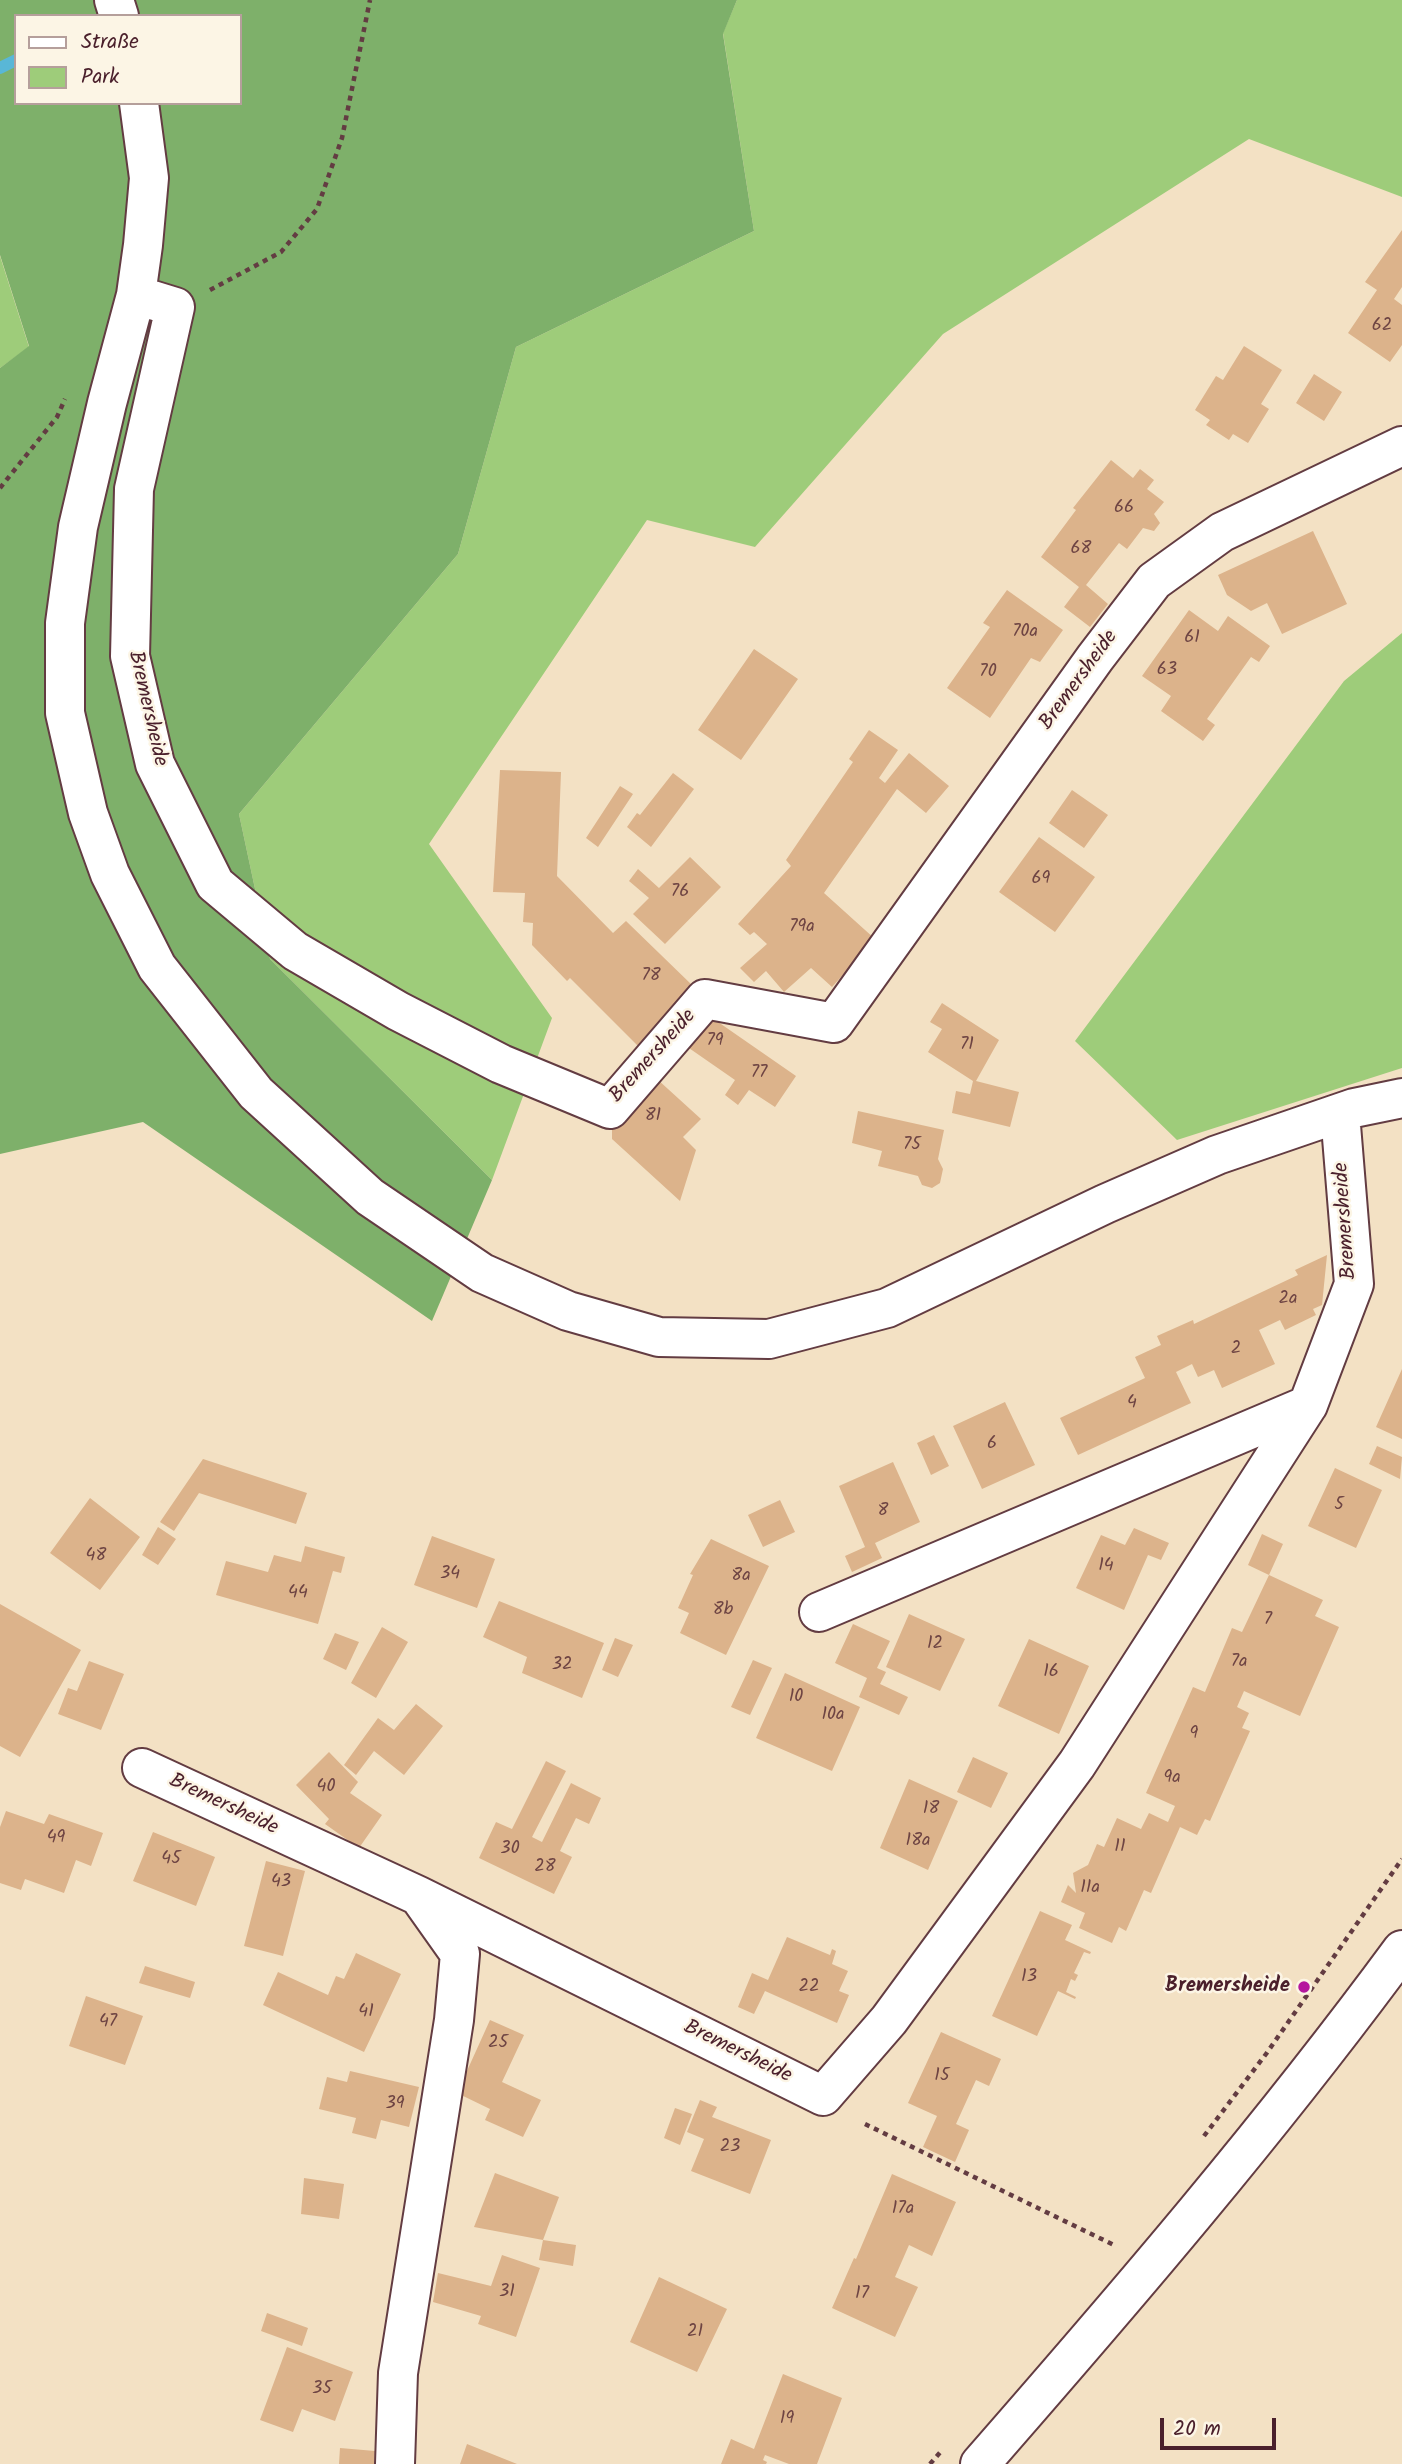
<!DOCTYPE html>
<html>
<head>
<meta charset="utf-8">
<style>
  body { margin:0 }
  #map { position:relative; width:1402px; height:2464px; overflow:hidden; background:#f3e1c4; font-family:Kalam,sans-serif }
  canvas { display:block }
  .legend { position:absolute; left:14px; top:14px; width:228px; height:91px; box-sizing:border-box; background:#fcf5e5; border:2px solid #b59f9b; margin:0; padding:9px 12px; list-style:none; font-size:21px; color:#4a1f2b }
  .legend li { display:flex; align-items:center; gap:14px; height:35px }
  .legend b { width:35px; border:2px solid #b59f9b }
  .scale { position:absolute; left:1160px; top:2418px; width:116px; height:32px; box-sizing:border-box; border:4px solid #4a1f2b; border-top:0; padding-left:9px; font-size:21px; line-height:24px; white-space:nowrap; color:#4a1f2b; -webkit-text-stroke:5px #fcf5e5; paint-order:stroke }
</style>
</head>
<body>
<div id="map">
<canvas width="1402" height="2464"></canvas>
<ul class="legend">
<li><b style="height:9px;background:#fff"></b>Straße</li>
<li><b style="height:19px;background:#9ecc7a"></b>Park</li>
</ul>
<div class="scale">20 m</div>
</div>
<script>
const c = document.querySelector('canvas').getContext('2d');
c.lineJoin = 'round';
function fillPath(path, color) {
  c.fillStyle = color;
  c.fill(path, 'evenodd');
}
function trace(path, color, width, dash) {
  c.strokeStyle = color;
  c.lineWidth = width;
  c.lineCap = dash ? 'butt' : 'round';
  c.setLineDash(dash || []);
  c.stroke(path);
}
function drawText(font, color, halo, rows, align = 'center') {
  c.font = font + ' Kalam,sans-serif';
  c.lineWidth = 5;
  c.setLineDash([]);
  c.textBaseline = 'middle';
  c.strokeStyle = halo;
  c.fillStyle = color;
  for (const [text, x, y, turn = 0] of rows) {
    c.save();
    c.translate(x, y);
    c.rotate((+turn || 0) * Math.PI / 180);
    c.textAlign = isNaN(turn) ? turn : align;
    if (halo) c.strokeText(text, 0, 0);
    c.fillText(text, 0, 0);
    c.restore();
  }
}
fillPath(new Path2D(`
  M737 0H1402V197L1249 139 943 334 755 547 647 520 429 844 552 1018 492 1180 270 959 239 814 458 554 516 347 754 231 723 33Z
  M0 256 29 347 0 368Z
  M1402 633V1068L1177 1140 1075 1041 1344 681Z`), '#9ecc7a');
fillPath(new Path2D(`
  M0 0H737L723 34 754 231 516 347 458 554 239 814 270 959 492 1180 432 1321 143 1122 0 1154V368L29 346 0 255ZM16 16H240V103H16Z`), '#7eb06a');
trace(new Path2D(`
  M0 68 16 60`), '#59b7d7', 12);
fillPath(new Path2D(`
  M1402 230V287L1394 299 1402 305V345L1390 362 1348 333 1377 290 1365 282Z
  M1244 346 1282 370 1261 404 1269 409 1248 443 1233 434 1229 440 1206 425 1210 420 1195 410 1216 376 1223 380Z
  M1314 374 1342 392 1324 421 1296 403Z
  M1111 460 1133 478 1140 469 1154 480 1147 489 1164 502 1154 514 1160 523 1154 531 1143 528 1127 549 1119 543 1086 585 1108 604 1090 627 1064 607 1079 587 1041 557 1076 510 1073 508Z
  M1313 531 1347 604 1282 634 1267 603 1251 611 1227 595 1218 575Z
  M1007 590 1063 630 1040 662 1031 658 990 718 947 688 990 627 983 623Z
  M1189 610 1218 631 1228 616 1270 646 1259 662 1251 657 1207 719 1215 725 1203 741 1161 711 1171 696 1142 676Z
  M754 649 798 679 741 760 698 730Z
  M869 730 898 750 879 778 885 783 909 753 949 786 926 813 897 789 824 893 875 939 832 987 811 968 784 992 766 971 754 982 740 968 767 944 754 932 750 935 738 924 791 866 786 860 853 762 849 759Z
  M500 770 561 772 557 876 613 933 626 921 693 986 644 1052 570 978 567 981 532 945 533 923 523 922 525 893 493 892Z
  M673 773 694 789 651 847 627 827 637 813 640 815Z
  M620 786 633 794 598 847 586 838Z
  M1072 790 1108 815 1084 848 1049 823Z
  M1039 837 1095 877 1055 932 999 892Z
  M690 857 721 887 665 944 633 914 649 898 629 881 638 869 659 888Z
  M942 1003 999 1040 976 1081 1019 1092 1010 1127 952 1113 956 1091 970 1094 973 1081 928 1052 942 1029 930 1022Z
  M708 1015 796 1076 775 1107 749 1090 738 1105 725 1095 735 1080 686 1046Z
  M657 1079 701 1119 683 1137 696 1150 680 1201 612 1139V1129Z
  M858 1111 944 1130 938 1159 943 1169 940 1183 932 1188 922 1185 918 1176 878 1166 882 1151 852 1143Z
  M1327 1255 1322 1305 1313 1309 1316 1315 1285 1330 1280 1320 1259 1330 1275 1364 1222 1388 1214 1370 1198 1377 1192 1364 1176 1372 1191 1403 1078 1455 1060 1418 1145 1378 1135 1357 1161 1345 1157 1336 1193 1320 1194 1324 1298 1275 1295 1270Z
  M1402 1369V1439L1376 1427Z
  M1005 1402 1035 1465 982 1489 953 1426Z
  M934 1435 949 1466 931 1475 917 1443Z
  M1377 1446 1402 1457 1400 1479 1369 1464Z
  M203 1459 307 1493 296 1524 199 1493 174 1531 160 1522Z
  M893 1462 920 1522 875 1543 882 1558 852 1572 845 1556 865 1547 839 1486Z
  M1335 1468 1382 1490 1356 1548 1308 1526Z
  M90 1498 140 1537 100 1590 50 1553Z
  M780 1500 795 1532 763 1547 748 1515Z
  M158 1527 176 1539 158 1565 142 1555Z
  M1134 1528 1169 1543 1161 1560 1148 1555 1124 1610 1076 1588 1101 1535 1125 1545Z
  M1262 1534 1283 1544 1269 1575 1248 1565Z
  M432 1536 495 1559 477 1608 414 1585Z
  M711 1539 769 1566 726 1655 680 1633 689 1613 678 1608 693 1575 690 1574Z
  M305 1546 345 1557 341 1573 333 1571 318 1624 216 1595 226 1561 268 1572 274 1555 301 1562Z
  M1269 1575 1323 1600 1315 1616 1339 1627 1300 1716 1244 1691 1237 1707 1249 1713 1242 1728 1250 1731 1210 1821 1205 1819 1197 1835 1180 1827 1151 1893 1144 1890 1126 1931 1119 1927 1112 1943 1079 1928 1085 1913 1061 1902 1068 1885 1076 1893 1073 1873 1088 1865 1097 1844 1104 1847 1117 1818 1141 1829 1149 1813 1168 1822 1175 1806 1146 1793 1193 1687 1205 1692 1232 1628 1242 1632Z
  M499 1601 604 1643 582 1698 522 1673 527 1657 483 1637Z
  M0 1604 81 1650 20 1757 0 1746Z
  M909 1614 965 1639 940 1691 886 1667Z
  M853 1624 890 1641 877 1668 886 1672 880 1684 908 1697 899 1715 859 1697 867 1678 835 1663Z
  M382 1627 408 1642 376 1698 351 1683Z
  M335 1633 359 1642 346 1670 323 1659Z
  M615 1638 633 1645 618 1677 602 1670Z
  M1029 1639 1089 1666 1059 1734 998 1706Z
  M753 1660 772 1668 750 1715 731 1707Z
  M89 1661 124 1674 101 1730 58 1714 68 1688 77 1691Z
  M785 1673 860 1707 832 1771 756 1738Z
  M416 1704 443 1726 404 1775 374 1751 356 1775 344 1765 378 1718 394 1730Z
  M329 1752 358 1782 350 1793 382 1815 359 1848 325 1824 329 1819 296 1785Z
  M973 1757 1008 1773 991 1808 957 1792Z
  M546 1761 566 1771 532 1837 542 1842 571 1783 601 1798 589 1824 576 1818 560 1851 572 1857 554 1894 479 1858 496 1822 512 1829Z
  M909 1779 958 1801 928 1870 880 1848Z
  M6 1811 44 1824 49 1814 103 1833 91 1866 76 1860 64 1893 25 1879 21 1890 0 1883V1827Z
  M153 1832 215 1857 196 1906 133 1881Z
  M266 1861 305 1871 283 1956 244 1946Z
  M1040 1911 1072 1925 1065 1940 1091 1952 1090 1954 1084 1952 1074 1973 1078 1975 1075 1981 1071 1979 1066 1992 1076 1997 1075 1999 1058 1991 1037 2036 992 2016Z
  M787 1937 830 1955 832 1949 836 1951 832 1964 848 1971 839 1991 849 1995 837 2023 765 1991 754 2014 738 2007 752 1973 768 1980Z
  M356 1953 401 1974 364 2052 263 2005 278 1972 328 1995 336 1976 344 1979Z
  M145 1966 195 1982 190 1998 139 1983Z
  M86 1996 143 2016 125 2065 69 2046Z
  M490 2020 524 2035 502 2082 541 2100 523 2137 485 2120 490 2109 457 2093Z
  M941 2032 1001 2059 989 2086 976 2080 956 2124 969 2130 955 2162 923 2147 937 2116 908 2103Z
  M350 2071 419 2087 409 2127 381 2120 376 2139 352 2133 356 2118 319 2109 327 2077 347 2082Z
  M700 2100 717 2107 712 2117 771 2140 750 2194 691 2171 704 2139 687 2132Z
  M675 2108 692 2114 680 2145 664 2138Z
  M495 2173 559 2197 543 2240 576 2245 573 2266 539 2260 543 2240 474 2227Z
  M892 2174 956 2202 932 2256 909 2245 895 2277 918 2287 895 2337 832 2308 854 2258 856 2259Z
  M304 2178 344 2184 339 2219 301 2214Z
  M502 2255 540 2268 516 2337 478 2324 481 2316 433 2302 438 2273 491 2286Z
  M659 2277 727 2309 697 2372 630 2342Z
  M267 2313 308 2328 302 2346 261 2331Z
  M287 2347 353 2372 335 2421 302 2409 293 2432 260 2420Z
  M783 2374 842 2398 817 2464H789L765 2455 763 2460 767 2462 766 2464H721L731 2439 754 2449Z
  M467 2444 517 2464H460Z
  M340 2448 375 2451 374 2464H339Z`), '#dcb38b');
const minor = new Path2D(`
  M114 0 119 16
  M139 103 149 178 143 245 136 295 107 403 78 527 65 623V713L88 813 110 874 157 967 256 1093 370 1197 482 1273 568 1311 659 1337 769 1339 887 1308 1105 1204 1217 1155 1354 1108 1402 1098
  M136 295 175 307 134 489 130 656 155 764 215 884 295 951 398 1011 501 1064 610 1109 705 999 834 1023 1095 658 1154 581 1222 532 1402 446
  M819 1612 1308 1405
  M142 1768 419 1896 823 2096 889 2020 1077 1764 1308 1405 1354 1284 1340 1113
  M395 2464 398 2373 454 2020 460 1954 421 1899`);
const major = new Path2D(`
  M980 2464C1126 2297 1271 2128 1402 1950`);
trace(minor, '#633c42', 42);
trace(major, '#633c42', 42);
trace(new Path2D(`
  M210 290 281 252 317 209 342 138 370 0
  M0 488 57 417 65 399
  M865 2124 1116 2246
  M1204 2136 1266 2054 1402 1859
  M930 2464 943 2449`), '#633c42', 4.5, [5, 5]);
trace(minor, '#fff', 38);
trace(major, '#fff', 38);
for (const [x, y, r, color] of [
  [1304,1987,7,"#b5179e"]
]) {
  const dot = new Path2D();
  dot.arc(x, y, r, 0, 2 * Math.PI);
  c.fillStyle = color;
  c.fill(dot);
  trace(dot, '#fcf5e5', 2.5);
}
drawText('18px', '#6e4443', null, [
  ["62",1382,327],
  ["66",1124,509],
  ["68",1081,550],
  ["70a",1025,633],
  ["61",1192,639],
  ["63",1167,671],
  ["70",988,673],
  ["69",1041,880],
  ["76",680,893],
  ["79a",802,928],
  ["78",651,977],
  ["79",715,1042],
  ["71",967,1046],
  ["77",759,1074],
  ["81",653,1117],
  ["75",912,1146],
  ["2a",1288,1300],
  ["2",1236,1350],
  ["4",1132,1404],
  ["6",992,1445],
  ["5",1339,1506],
  ["8",883,1512],
  ["48",96,1557],
  ["14",1106,1567],
  ["34",450,1575],
  ["8a",741,1577],
  ["44",298,1594],
  ["8b",723,1611],
  ["7",1268,1621],
  ["12",935,1645],
  ["7a",1239,1663],
  ["32",562,1666],
  ["16",1051,1673],
  ["10",796,1698],
  ["10a",833,1716],
  ["9",1194,1735],
  ["9a",1172,1779],
  ["40",326,1788],
  ["18",931,1810],
  ["49",56,1839],
  ["18a",918,1842],
  ["11",1120,1848],
  ["30",510,1850],
  ["45",171,1860],
  ["28",545,1868],
  ["43",281,1883],
  ["11a",1090,1889],
  ["13",1029,1978],
  ["22",809,1988],
  ["41",366,2013],
  ["47",108,2023],
  ["25",498,2044],
  ["15",942,2077],
  ["39",395,2105],
  ["23",730,2148],
  ["17a",903,2210],
  ["31",507,2293],
  ["17",862,2295],
  ["21",695,2333],
  ["35",322,2390],
  ["19",787,2420]
]);
drawText('21px', '#4a1f2b', '#fcf5e5', [
  ["Bremersheide",1080,681,-54],
  ["Bremersheide",146,709,77],
  ["Bremersheide",654,1057,-48],
  ["Bremersheide",1347,1221,-94],
  ["Bremersheide",223,1806,25],
  ["Bremersheide",737,2053,26]
]);
drawText('bold 21px', '#4a1f2b', '#fcf5e5', [
  ["Bremersheide",1290,1987]
], 'right');
</script>
</body>
</html>
